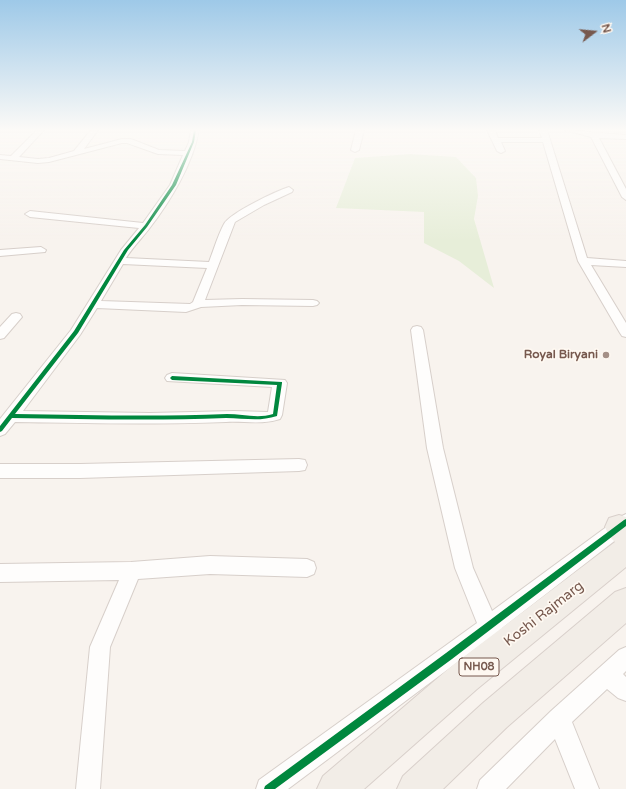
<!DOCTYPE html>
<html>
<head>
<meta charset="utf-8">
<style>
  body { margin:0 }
  #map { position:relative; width:626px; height:789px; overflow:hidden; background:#f8f3ee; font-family:"Varela Round",sans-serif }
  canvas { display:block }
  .north { position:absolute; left:574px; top:12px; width:40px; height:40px; -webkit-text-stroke:3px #fef8f1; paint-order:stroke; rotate:74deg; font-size:11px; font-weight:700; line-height:16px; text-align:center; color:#77594e }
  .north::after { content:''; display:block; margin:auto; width:14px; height:18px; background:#77594e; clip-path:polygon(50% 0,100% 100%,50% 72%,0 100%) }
</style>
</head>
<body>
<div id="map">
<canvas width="626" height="789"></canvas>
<div class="north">N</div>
</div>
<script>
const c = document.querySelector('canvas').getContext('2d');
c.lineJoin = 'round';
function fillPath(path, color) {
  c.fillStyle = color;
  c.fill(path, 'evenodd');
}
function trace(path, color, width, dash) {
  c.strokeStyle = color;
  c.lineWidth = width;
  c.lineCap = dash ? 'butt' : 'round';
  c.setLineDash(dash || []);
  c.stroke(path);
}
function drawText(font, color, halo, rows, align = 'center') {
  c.font = font + ' "Varela Round",sans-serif';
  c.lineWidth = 3.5;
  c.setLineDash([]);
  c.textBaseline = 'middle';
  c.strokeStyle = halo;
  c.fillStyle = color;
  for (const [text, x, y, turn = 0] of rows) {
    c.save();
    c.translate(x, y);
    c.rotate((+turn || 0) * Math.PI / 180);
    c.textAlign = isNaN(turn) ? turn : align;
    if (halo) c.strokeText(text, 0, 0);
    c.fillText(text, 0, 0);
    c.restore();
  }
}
fillPath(new Path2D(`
  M410 154 456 157 476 178 478 196 474 219 494 288 459 261 424 243V212L336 208 355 158Z`), '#e7eed9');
const street = new Path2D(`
  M37 130H44L19 157 38 159 49 158 74 151 91 130H98L84 149 122 139H131L159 150 185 151 189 142 191 130H199C193 164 170 202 149 229 141 239 133 247 126 258L209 262C214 249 218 235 224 224 230 213 276 191 289 187L293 190 292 192 264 205 235 222 205 300 242 299 313 300 317 301 319 303 317 305 313 306 242 305 201 307 186 312 97 308 80 335 23 411 150 413 234 411 268 412 272 387 167 381 165 378 167 375 172 373 285 380 287 383 282 415 280 419C262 425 245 421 226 422 155 425 85 423 15 422L5 434 0 436V419L71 330 121 250 139 228 30 217 25 214 30 211 143 223 170 185 183 155 158 154 127 143H122L49 162 38 163 0 159V155L11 156ZM123 264 207 268 193 302 190 304 101 301Z
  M356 130H364L359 150 355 152 351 150Z
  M487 130H495L498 138H542L539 130H547L587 258 626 261V267L591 265 626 323V337L622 336 620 333 578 261 543 142H501L505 151 501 153 497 151Z
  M565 130 626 135V139L599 138 626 189V200L622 197 591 137Z
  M41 247 46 250 45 252 0 256V250Z
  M16 313 20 314 22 317 4 338 0 339V327L12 314Z
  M417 326 421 327 423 330 443 448 473 568 492 611 620 517 626 514V532L502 628 504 633 501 640 494 643 487 640 288 789H256L259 780 477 623 455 568 427 448 411 330 413 327Z
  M299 459 305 460 307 465 305 470 299 471 80 478H0V464H80Z
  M210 556 307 559 314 562 316 568 314 574 307 577 210 574 138 579 110 647 100 789H76L90 647 119 580 0 582V564L131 562Z
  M626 647V671L623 674 626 677V701L618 698 607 689 572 722 599 789H575L555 739 506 789H477L480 780 551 711 619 650Z`);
const primary = new Path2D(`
  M619 515 626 517V567L477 689 364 789H317L323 776 453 665 615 542 609 536 605 527 609 518Z
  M626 588V623L507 727 443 789H397L403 776 483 703 615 592Z`);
trace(street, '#d7cfca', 2);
trace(primary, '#d9d0cb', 2);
fillPath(street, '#fefdfc');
fillPath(primary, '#f2ede7');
fillPath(new Path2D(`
  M194 130H196L194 142 176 185 147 227 128 250 78 333 15 414C86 415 156 417 227 414 242 414 258 419 273 414L277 385 172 380 170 378 172 376 282 382V383L277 416C259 422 244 418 226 418 154 421 83 419 12 418L2 431 0 432V426L74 331 124 250 145 225 172 185 192 142Z
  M626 519V526L452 659 275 789H264L265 786 446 653 624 520Z`), '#00873e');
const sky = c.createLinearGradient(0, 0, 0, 241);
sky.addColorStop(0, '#9ec9e8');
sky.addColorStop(0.54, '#fcfaf7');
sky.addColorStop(1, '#fcfaf700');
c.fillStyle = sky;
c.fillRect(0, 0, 626, 241);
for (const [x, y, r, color] of [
  [606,355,4,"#a48f86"]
]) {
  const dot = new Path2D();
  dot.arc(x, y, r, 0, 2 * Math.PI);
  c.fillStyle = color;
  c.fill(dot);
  trace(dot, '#fef8f1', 1.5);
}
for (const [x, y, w] of [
  [479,667,40]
]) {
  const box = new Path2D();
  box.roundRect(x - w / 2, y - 9, w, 18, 3);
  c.fillStyle = '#fef8f1';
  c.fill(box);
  trace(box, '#77594e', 1);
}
drawText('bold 11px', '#77594e', null, [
  ["NH08",479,667]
]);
drawText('bold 12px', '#77594e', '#fef8f1', [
  ["Royal Biryani",598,355]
], 'right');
drawText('14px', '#77594e', '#fef8f1', [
  ["Koshi Rajmarg",544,614,-38]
]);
</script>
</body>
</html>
